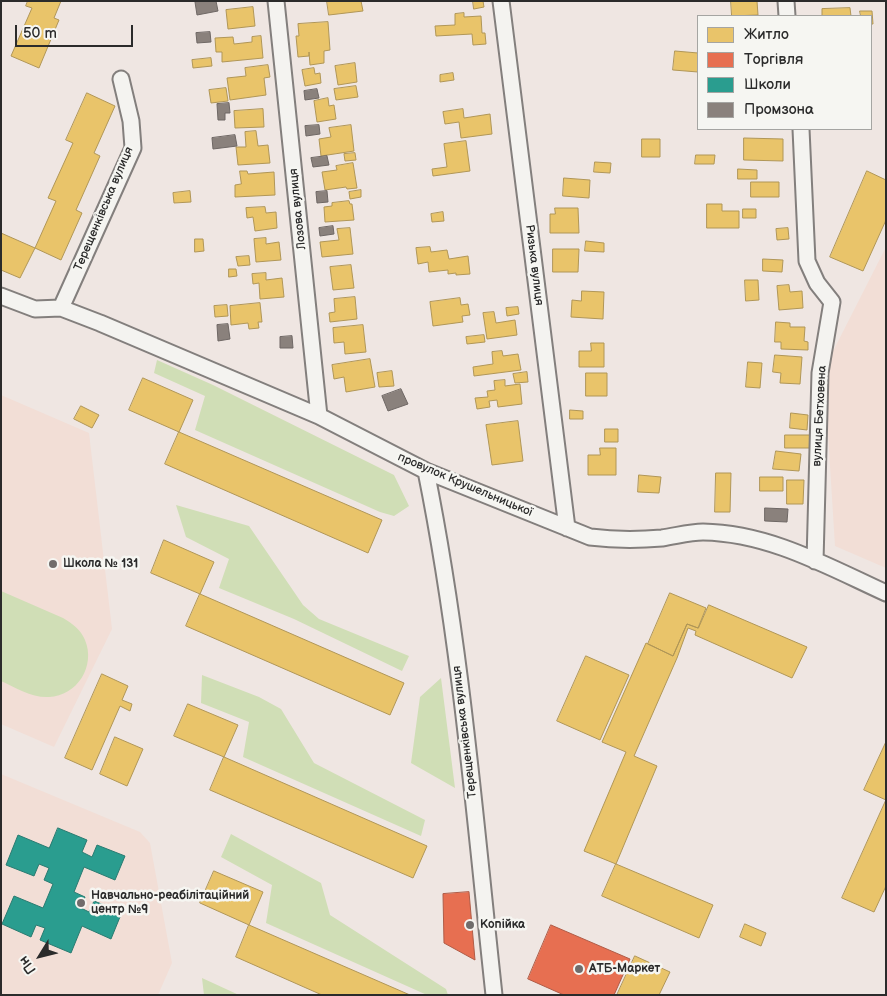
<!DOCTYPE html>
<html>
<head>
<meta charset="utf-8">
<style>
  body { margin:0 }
  #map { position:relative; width:887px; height:996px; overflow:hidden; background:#efe6e2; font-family:"Balsamiq Sans",sans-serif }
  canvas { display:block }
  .frame { position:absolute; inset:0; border:2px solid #2b2b2b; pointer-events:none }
  .legend { position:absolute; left:697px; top:15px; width:175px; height:115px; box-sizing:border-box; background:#f6f6f2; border:1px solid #a5a5a2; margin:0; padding:6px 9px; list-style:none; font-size:15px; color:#2b2b2b }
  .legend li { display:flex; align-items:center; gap:10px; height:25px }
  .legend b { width:25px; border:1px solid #a5a5a2 }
  .north { position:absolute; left:15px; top:931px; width:50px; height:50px; -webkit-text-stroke:4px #f6f6f2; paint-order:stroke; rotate:234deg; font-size:14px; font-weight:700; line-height:20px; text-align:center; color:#2b2b2b }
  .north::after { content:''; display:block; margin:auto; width:18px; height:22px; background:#2b2b2b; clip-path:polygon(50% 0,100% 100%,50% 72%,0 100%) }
  .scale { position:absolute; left:15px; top:25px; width:118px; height:22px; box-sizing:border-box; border:2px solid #2b2b2b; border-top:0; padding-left:6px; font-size:15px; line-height:18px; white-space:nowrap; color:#2b2b2b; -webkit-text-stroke:4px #f6f6f2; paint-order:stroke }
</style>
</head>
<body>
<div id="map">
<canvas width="887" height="996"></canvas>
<div class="frame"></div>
<ul class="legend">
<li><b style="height:14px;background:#e9c46a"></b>Житло</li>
<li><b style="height:14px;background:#e76f51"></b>Торгівля</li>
<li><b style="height:14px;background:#2a9d8f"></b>Школи</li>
<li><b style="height:14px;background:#8a817c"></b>Промзона</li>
</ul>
<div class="north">Пн</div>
<div class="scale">50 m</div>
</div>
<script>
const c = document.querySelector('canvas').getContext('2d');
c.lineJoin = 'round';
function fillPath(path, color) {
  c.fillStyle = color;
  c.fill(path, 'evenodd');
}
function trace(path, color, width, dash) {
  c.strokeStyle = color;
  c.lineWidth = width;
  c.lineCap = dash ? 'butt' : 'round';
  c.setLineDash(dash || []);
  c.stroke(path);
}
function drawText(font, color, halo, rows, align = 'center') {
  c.font = font + ' "Balsamiq Sans",sans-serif';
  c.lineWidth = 5;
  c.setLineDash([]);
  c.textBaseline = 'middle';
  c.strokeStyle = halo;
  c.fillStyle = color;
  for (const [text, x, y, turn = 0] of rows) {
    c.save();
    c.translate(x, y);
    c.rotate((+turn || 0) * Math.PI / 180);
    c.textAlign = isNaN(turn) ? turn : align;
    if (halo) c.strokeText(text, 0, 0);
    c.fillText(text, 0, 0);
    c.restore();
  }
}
fillPath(new Path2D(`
  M886 247V568L835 546 824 369Z
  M1 395 89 433 112 629 54 747 1 724Z
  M1 774 140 832 150 843 172 963 158 995H1Z`), '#f2ded6');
fillPath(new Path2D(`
  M157 360 213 385 394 475 409 506 394 516 380 512 195 430 205 396 154 373Z
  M176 505 249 526 303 605 319 619 409 656 402 671 294 619 219 588 229 559 186 537Z
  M1 591 63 618C73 624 81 630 85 640 96 666 77 696 49 697 32 698 16 688 1 681Z
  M202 675 259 697 281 709 314 763 425 820 421 836 243 757 249 722 201 703Z
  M441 678 455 788 411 763 420 697Z
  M231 834 321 883 330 915 446 989 448 995H427L266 923 272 885 221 857Z
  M202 978 239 995H204Z`), '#d0deb6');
const homes = new Path2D(`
  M28 1H61L54 18 59 20 39 68 11 56 32 8 26 6Z
  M327 1H361L363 11 329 15Z
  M473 1H483L484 7 474 9Z
  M731 1H757L758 15 732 16Z
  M253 7 255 26 228 29 226 10Z
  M850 8 851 16H822V9Z
  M860 11H872L873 24H871V16H861Z
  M464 13V17L481 16 482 33H485L486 44 473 45 472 34 436 36 435 26 455 25V14Z
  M328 22 330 50 324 51V63L310 65 309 52V56L298 57 296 36H299L298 24Z
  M261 36 263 58 222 62V52H216L215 38 233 37 234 44 252 42V37Z
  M675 51 698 53V72L673 70Z
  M211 58 212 66 193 68 192 60Z
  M355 63 357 82 338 85 335 66Z
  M268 65 270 77 264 78 266 95 230 100 227 78 246 76 245 68Z
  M314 68 315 74 320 73 321 83 305 86 302 70Z
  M453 73 454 80 440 82V75Z
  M356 86 358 97 336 100 334 89Z
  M226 88 228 101 211 103 209 90Z
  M87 93 115 106 94 153 100 156 76 210 82 213 61 260 35 248 56 201 48 198 73 143 66 140Z
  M328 98 329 106 334 105 336 119 317 122 314 101Z
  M263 109 264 127 235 128 234 111Z
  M463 109 464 118 490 114 492 134 461 138 459 122 445 124 443 112Z
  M351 125 354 151 321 156 319 139 331 137 329 128Z
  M256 131 258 146 268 145 270 163 238 165 236 147H246L245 132Z
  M744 138 783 139V161L744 160Z
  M642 139H660V157H642Z
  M466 141 470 171 433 176 432 169 447 167 444 144Z
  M355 153 356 160 345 161 344 154Z
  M696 155H715L714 164H695Z
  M595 162 611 163 610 173 594 172Z
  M353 163 357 188 347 189 346 187 325 190 322 172 337 170 336 166Z
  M738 169 757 170V179H738Z
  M240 171H247L248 174 274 172 275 195 235 197V185L241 184Z
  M867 171 886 180V220L863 271 830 257Z
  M564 178 590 180 589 198 563 196Z
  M751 182H779V197H751Z
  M361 190V197L350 199 349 192Z
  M190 191 191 202 174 203 173 193Z
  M349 201 350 204H352L354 220 325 222 324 207 332 206V203Z
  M707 204H722V211H739V228H707Z
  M265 207 266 213 276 212 277 228 255 231 253 217 247 218 246 208Z
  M555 208H578L579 233H550V214H555Z
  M743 209H756V218H743Z
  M443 212 444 221 432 222 431 214Z
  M350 228 353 254 322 257 320 242 339 240 337 229Z
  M788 228 789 239 777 240 776 229Z
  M1 233 35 248 20 278 1 270Z
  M266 238V244L279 242 281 260 256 262 254 239Z
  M195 239H203L204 251 195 252Z
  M586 241 604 243V252L585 251Z
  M430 247 431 252 447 250 449 259 468 256 470 274 456 275V273L448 274V270L429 272 428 262 418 264 416 248Z
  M553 249H579L578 272H553Z
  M249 256 250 265 238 266 236 257Z
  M763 259 783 260 782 272 763 271Z
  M351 265 354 288 333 290 330 267Z
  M229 269H236L237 276 229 277Z
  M266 273V280L282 278 284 297 260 299 259 283 253 284 252 274Z
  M745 280H758L759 300 746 301Z
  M789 285 790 292 802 291 803 308 779 310 777 286Z
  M582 291 604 292 603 319 571 317 572 300 581 301Z
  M355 297 357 319 330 322 329 313 335 312 334 299Z
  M460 298 461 305 468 304 470 315 462 316 463 322 433 326 430 302Z
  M260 303 262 322H258L259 328 249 329 248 323 231 325 230 306Z
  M227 305 228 316 215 317 214 306Z
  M518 307 519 314 507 316 506 308Z
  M494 312 496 323 515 320 517 335 487 339 483 313Z
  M776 322 790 323V327H805L804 341 808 342V350L781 349V342H775Z
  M363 325 366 352 345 354 344 342 334 343 333 328Z
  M484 335 485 342 467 344 466 337Z
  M591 343H604V367H579V351H591Z
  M502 351 503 356 518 354 521 370 474 376 473 367 493 364 492 352Z
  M775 355 802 357 800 384 780 383 781 373 773 372Z
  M370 359 375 387 346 392 344 377 334 379 332 365Z
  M748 362 762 363 760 388 746 387Z
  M392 371 394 386 379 387 377 373Z
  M527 372 528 382 515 383 513 374Z
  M586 373H607V396H586Z
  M143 378 193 400 179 432 129 410Z
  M505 380V386L520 384 522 404 498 407 497 400 489 401 490 407 477 409 475 398 488 397 487 391 495 390 494 381Z
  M81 406 99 415 92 428 74 419Z
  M570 410 583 411V419H570Z
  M791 413 808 415 807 430 790 428Z
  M518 421 523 461 492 465 486 425Z
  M605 429H618V442H605Z
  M179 432 382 520 368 553 165 464Z
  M785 435H812V448H785Z
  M600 448H616V475H588V455H600Z
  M776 451 801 454 799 471 773 469Z
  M716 473H731L730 512H715Z
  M639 475 661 477 659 493 638 492Z
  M760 477H783V491H760Z
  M787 480H804L803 504H787Z
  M164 540 214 562 200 594 151 573Z
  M670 593 706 608 698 628 687 624 673 656 648 644Z
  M200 594 404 683 390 715 186 626Z
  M709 605 807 647 792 678 695 635 696 631 688 628 677 658 634 756 657 766 616 864 584 851 626 752 602 742 646 643 673 656 687 624 698 628Z
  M586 656 629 675 600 740 557 721Z
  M102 674 128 686 122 700 132 704 130 711 120 706 92 770 65 758Z
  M188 704 238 725 224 757 174 736Z
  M115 737 143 749 127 786 100 774Z
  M886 742V800L864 790Z
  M224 757 427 846 413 878 210 790Z
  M886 800V886L874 912 842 898Z
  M616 864 713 905 699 938 602 896Z
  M214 871 263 892 249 925 200 903Z
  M745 924 766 933 761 946 740 937Z
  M249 925 410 995H322L236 957Z
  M635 956 670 972 659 995H617Z`);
fillPath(homes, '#e9c46a');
trace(homes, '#b09657', 1);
const shops = new Path2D(`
  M469 892 475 960 444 943 443 894Z
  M551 925 630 959 614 995H564L528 979Z`);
fillPath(shops, '#e76f51');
trace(shops, '#af5b46', 1);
const schools = new Path2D(`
  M58 828 87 840 82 852 92 857 97 845 125 856 115 880 84 867 74 892 85 897 81 908 89 912 94 901 122 912 111 939 82 926 71 953 40 940 45 928 36 925 31 937 2 924 14 896 43 908 53 884 44 880 49 868 39 864 34 876 6 865 18 835 49 848Z`);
fillPath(schools, '#2a9d8f');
trace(schools, '#2a7b71', 1);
const industry = new Path2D(`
  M202 1H216L218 11 197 15 195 2Z
  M210 32 211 42 197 43 196 33Z
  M317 89 319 98 305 100 304 91Z
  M229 103 230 113H225V120H218L217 104Z
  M319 125 320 134 306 136 305 126Z
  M235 135 237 146 213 149 212 138Z
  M327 156 329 165 313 167 311 158Z
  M327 191 328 202 317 203 316 192Z
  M333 226 334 234 320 236 319 228Z
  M228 324 230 339 218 341 217 325Z
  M292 336 293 348H280V337Z
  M401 389 408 404 388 411 382 396Z
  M765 508 788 509 787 522 765 521Z`);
fillPath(industry, '#8a817c');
trace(industry, '#6e6764', 1);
const minor = new Path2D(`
  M276 1 319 416
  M501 1 567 528
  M786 1 787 16
  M801 129 807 261 817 283 832 302 820 373 815 561
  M1 296 35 309 61 308 100 323 319 416 426 471 590 537C614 540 638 540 662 538 676 536 690 532 703 532 769 533 827 566 886 593
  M61 308 133 148 131 121 121 79
  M426 471C461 644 475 820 494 995`);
trace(minor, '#837f7d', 19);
trace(minor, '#f4f3f0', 15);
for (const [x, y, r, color] of [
  [53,564,5,"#706c6b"],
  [81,903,5,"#706c6b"],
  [470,925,5,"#706c6b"],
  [579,969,5,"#706c6b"]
]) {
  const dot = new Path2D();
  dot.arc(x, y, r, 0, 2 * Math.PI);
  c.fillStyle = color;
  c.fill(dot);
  trace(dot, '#f6f6f2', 2);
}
drawText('12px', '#2b2b2b', '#f6f6f2', [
  ["Терещенківська вулиця",104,209,-67],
  ["Лозова вулиця",298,209,-96],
  ["Ризька вулиця",534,265,83],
  ["вулиця Бетховена",820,416,-87],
  ["провулок Крушельницької",465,485,23],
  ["Терещенківська вулиця",465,732,-97]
]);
drawText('bold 12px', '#2b2b2b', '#f6f6f2', [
  ["Школа № 131",63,564],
  ["Навчально-реабілітаційний",91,896],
  ["центр №9",91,910],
  ["Копійка",480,925],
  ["АТБ-Маркет",589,969]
], 'left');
</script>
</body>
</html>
